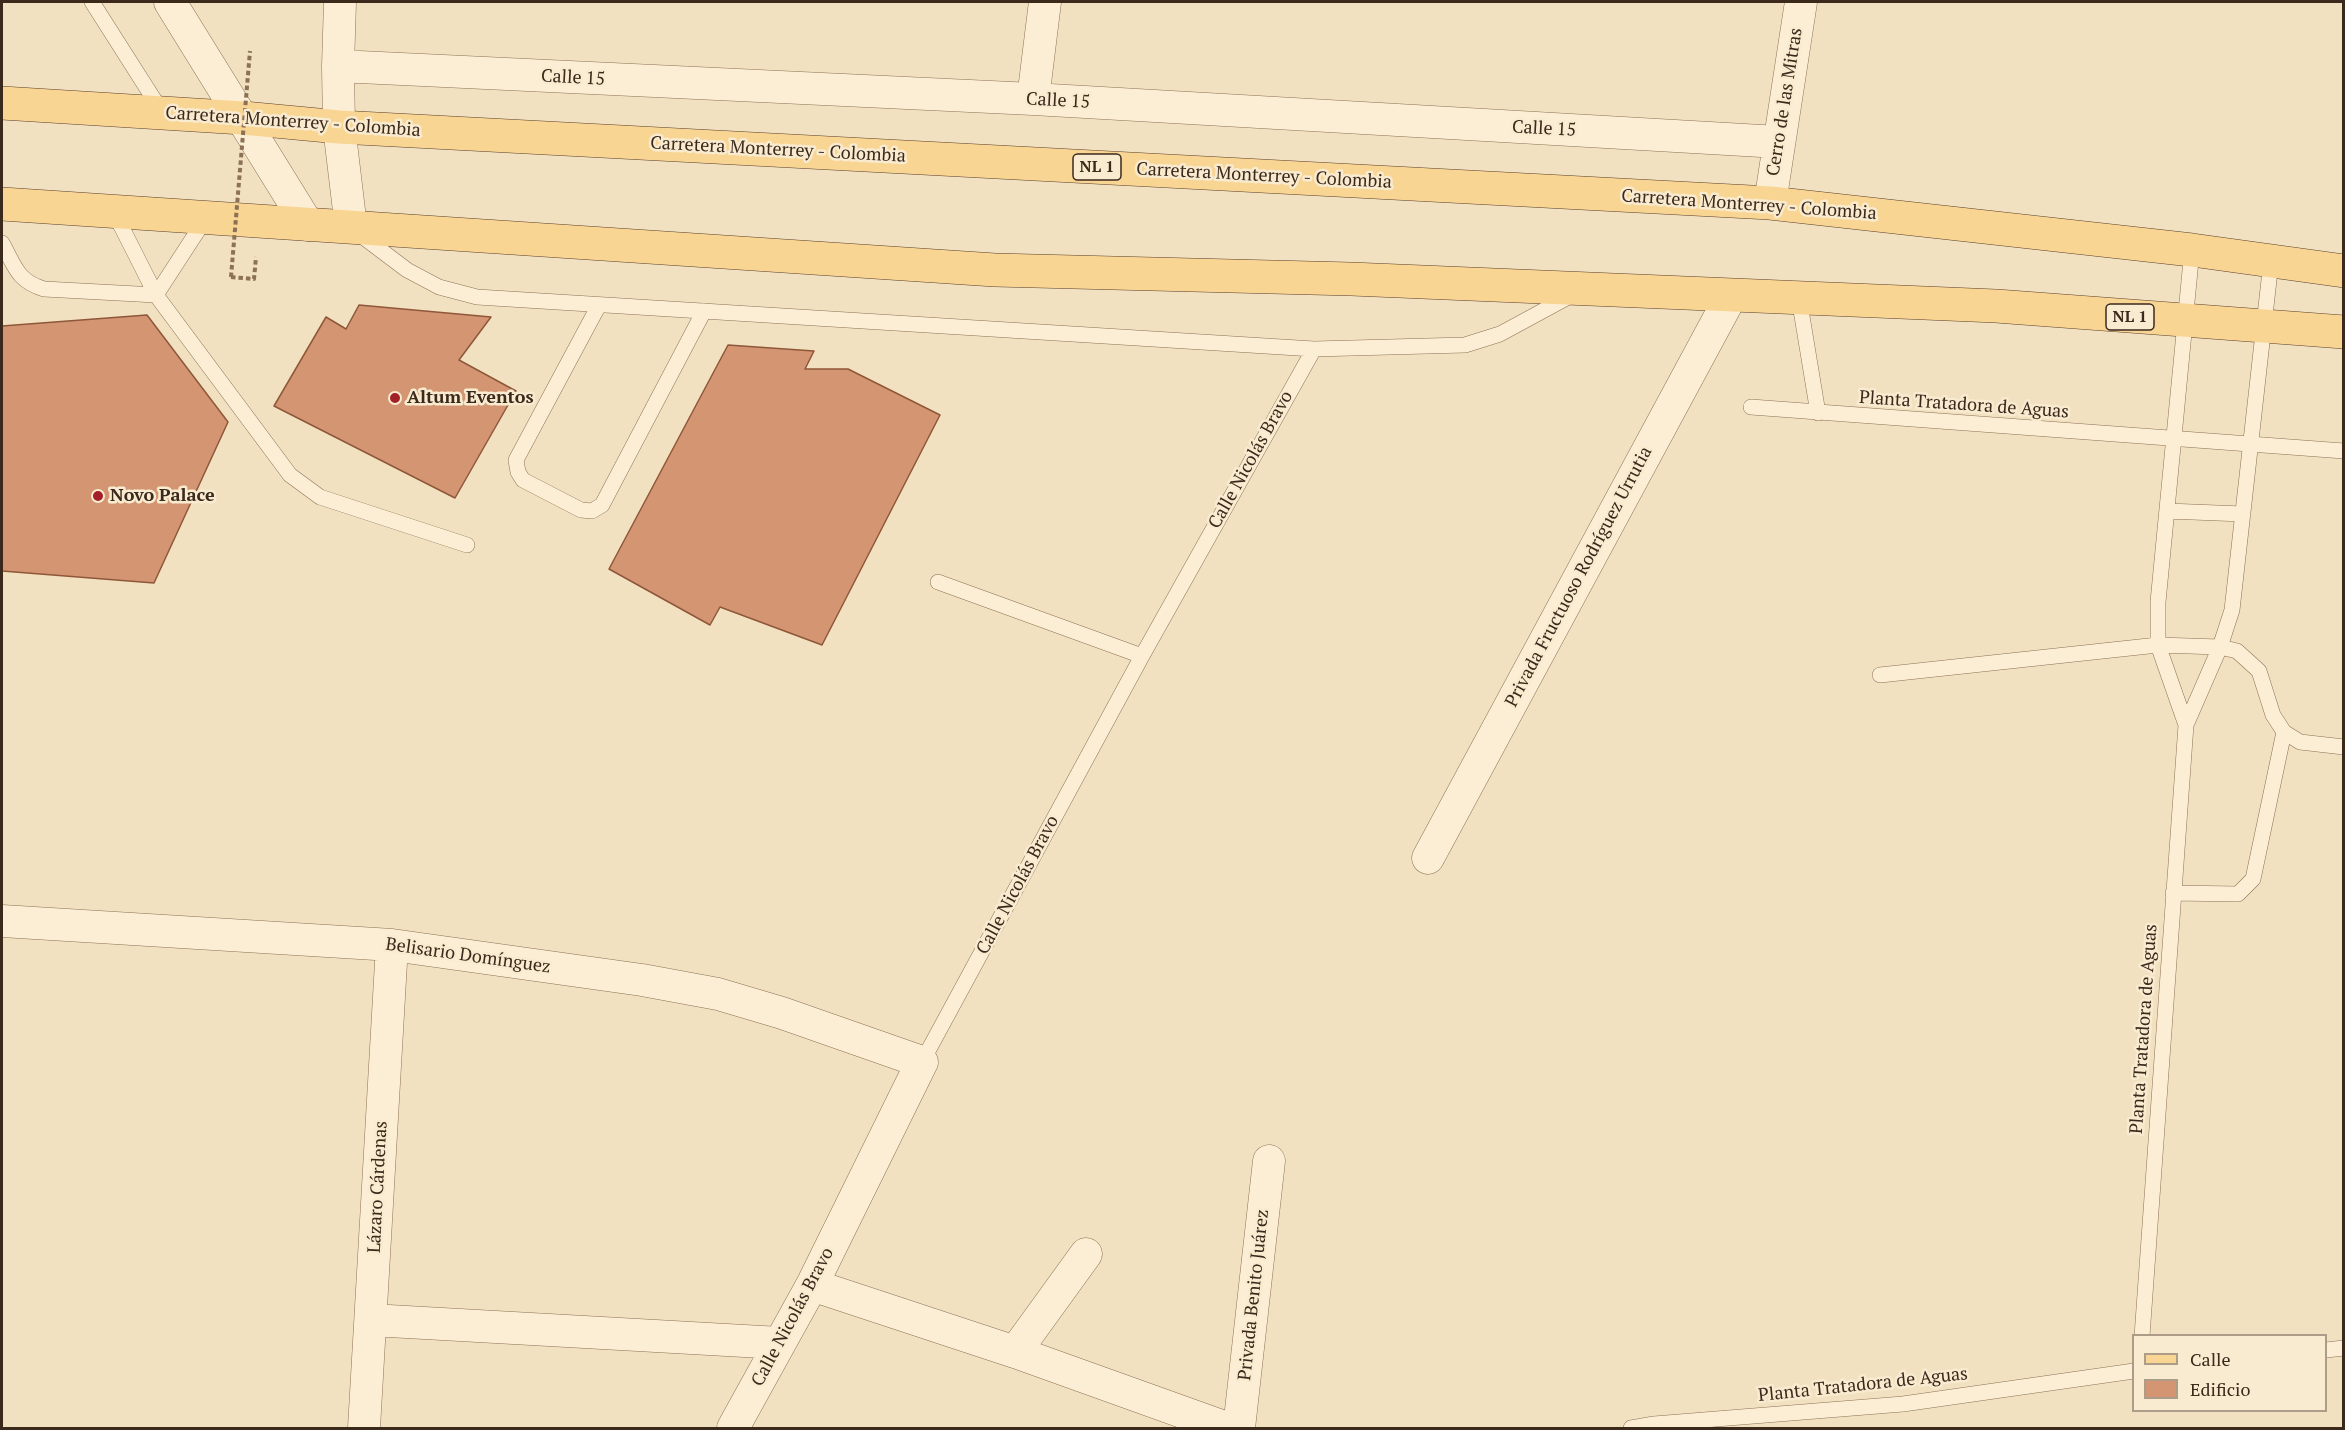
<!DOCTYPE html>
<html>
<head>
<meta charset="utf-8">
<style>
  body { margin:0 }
  #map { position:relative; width:2345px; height:1430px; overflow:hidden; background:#f2e1c0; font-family:"PT Serif",serif }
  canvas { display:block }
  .frame { position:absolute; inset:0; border:3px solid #3b291c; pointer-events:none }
  .legend { position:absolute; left:2132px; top:1334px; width:195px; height:78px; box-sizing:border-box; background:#f9ebd0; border:2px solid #ad9d88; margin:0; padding:8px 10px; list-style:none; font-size:18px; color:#3b291c }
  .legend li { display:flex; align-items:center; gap:12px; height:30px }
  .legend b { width:30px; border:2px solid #ad9d88 }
</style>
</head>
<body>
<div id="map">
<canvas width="2345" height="1430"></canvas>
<div class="frame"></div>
<ul class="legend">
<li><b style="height:8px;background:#f9d594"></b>Calle</li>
<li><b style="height:16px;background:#d49672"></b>Edificio</li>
</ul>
</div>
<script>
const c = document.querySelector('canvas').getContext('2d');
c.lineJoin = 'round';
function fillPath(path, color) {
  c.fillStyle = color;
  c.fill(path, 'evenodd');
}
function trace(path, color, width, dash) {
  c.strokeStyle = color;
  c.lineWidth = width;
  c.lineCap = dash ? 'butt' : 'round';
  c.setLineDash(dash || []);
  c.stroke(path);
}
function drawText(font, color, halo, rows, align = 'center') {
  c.font = font + ' "PT Serif",serif';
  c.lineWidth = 5;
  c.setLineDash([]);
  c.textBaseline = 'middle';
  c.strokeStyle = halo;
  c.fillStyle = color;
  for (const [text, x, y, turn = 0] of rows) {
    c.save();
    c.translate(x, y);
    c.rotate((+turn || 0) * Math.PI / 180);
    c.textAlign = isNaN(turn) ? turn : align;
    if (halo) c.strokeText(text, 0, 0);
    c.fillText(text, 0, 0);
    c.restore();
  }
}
const building = new Path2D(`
  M359 305 491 317 459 360 516 391 455 498 274 406 326 317 346 329Z
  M147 315 228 422 154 583 2 571V326Z
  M728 345 814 351 805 369H848L940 415 822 645 720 607 710 625 609 569Z`);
fillPath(building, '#d49672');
trace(building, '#8e5739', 1.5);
const lane = new Path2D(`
  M92 2 162 112
  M114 212 156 295 290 475 320 497 467 545
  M358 233 407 270 439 287 477 297 1314 349 1465 345 1500 334 1572 295
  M2 243C15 266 17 281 44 289L156 295 206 218
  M1799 298 1818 413
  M599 305 516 460 518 472 523 480 581 510 592 511 602 505 704 311
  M1751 407 2344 451
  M2167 511 2243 514
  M938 582 1142 656
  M1880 675 2158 645 2220 647 2237 651 2259 671 2273 715 2284 732 2300 742 2344 747
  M2186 725 2158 645V602L2192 250
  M2173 893 2238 894 2253 879 2284 732
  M922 1062 1142 656 1314 349
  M2142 1336 2186 725 2220 647 2232 610 2271 262
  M2326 1350 2344 1348
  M1631 1428 1654 1424 1903 1404 2134 1371`);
const street = new Path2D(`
  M170 2 308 225
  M340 2 338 66 339 127 351 227
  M338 66 1033 99 1779 142
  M1033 99 1045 2
  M1770 203 1801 2
  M1428 858 1731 296
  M2 921 392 945 642 980 718 994 782 1013 922 1062 812 1285 733 1428
  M812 1285 1015 1352 1227 1428
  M371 1320 780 1343
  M1015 1352 1086 1254
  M364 1428 392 945
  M1239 1428 1269 1161`);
const primary = new Path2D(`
  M2 103 243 118 339 127 1770 203 2192 250 2344 271
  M2 204 995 270 1351 279 1996 306 2344 332`);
trace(lane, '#8d7156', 16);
trace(street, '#8d7156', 33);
trace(primary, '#5a3f2b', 34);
trace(new Path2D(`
  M231 277 254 279 256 257`), '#8d7156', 4, [4.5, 3]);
trace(lane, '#fceed4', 15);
trace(street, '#fceed4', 32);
trace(primary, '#f9d594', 33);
trace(new Path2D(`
  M231 277 250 51`), '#8d7156', 4, [4.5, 3]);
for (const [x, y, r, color] of [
  [395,398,6,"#a22027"],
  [98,496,6,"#a22027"]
]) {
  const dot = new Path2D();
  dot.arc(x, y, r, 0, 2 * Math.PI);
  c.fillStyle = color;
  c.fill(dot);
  trace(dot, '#f9ebd0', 2);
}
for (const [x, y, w] of [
  [1097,167,48],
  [2130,317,48]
]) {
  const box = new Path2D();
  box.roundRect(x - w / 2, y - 13, w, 26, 4.5);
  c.fillStyle = '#f9ebd0';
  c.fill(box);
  trace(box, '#3b291c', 1.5);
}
drawText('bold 16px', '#3b291c', null, [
  ["NL 1",1097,167],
  ["NL 1",2130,317]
]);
drawText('18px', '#3b291c', '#f9ebd0', [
  ["Calle 15",573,78,3],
  ["Calle 15",1058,101,3],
  ["Cerro de las Mitras",1785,102,-81],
  ["Carretera Monterrey - Colombia",293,122,4],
  ["Calle 15",1544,129,3],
  ["Carretera Monterrey - Colombia",778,150,3],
  ["Carretera Monterrey - Colombia",1264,176,3],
  ["Carretera Monterrey - Colombia",1749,205,4],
  ["Planta Tratadora de Aguas",1964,405,4],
  ["Calle Nicolás Bravo",1251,460,-61],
  ["Privada Fructuoso Rodríguez Urrutia",1579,577,-62],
  ["Calle Nicolás Bravo",1018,885,-62],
  ["Belisario Domínguez",468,956,8],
  ["Planta Tratadora de Aguas",2144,1029,-86],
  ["Lázaro Cárdenas",378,1187,-87],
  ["Privada Benito Juárez",1254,1295,-84],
  ["Calle Nicolás Bravo",793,1317,-62],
  ["Planta Tratadora de Aguas",1863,1385,-6]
]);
drawText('bold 18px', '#3b291c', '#f9ebd0', [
  ["Altum Eventos",407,398],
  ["Novo Palace",110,496]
], 'left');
</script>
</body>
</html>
